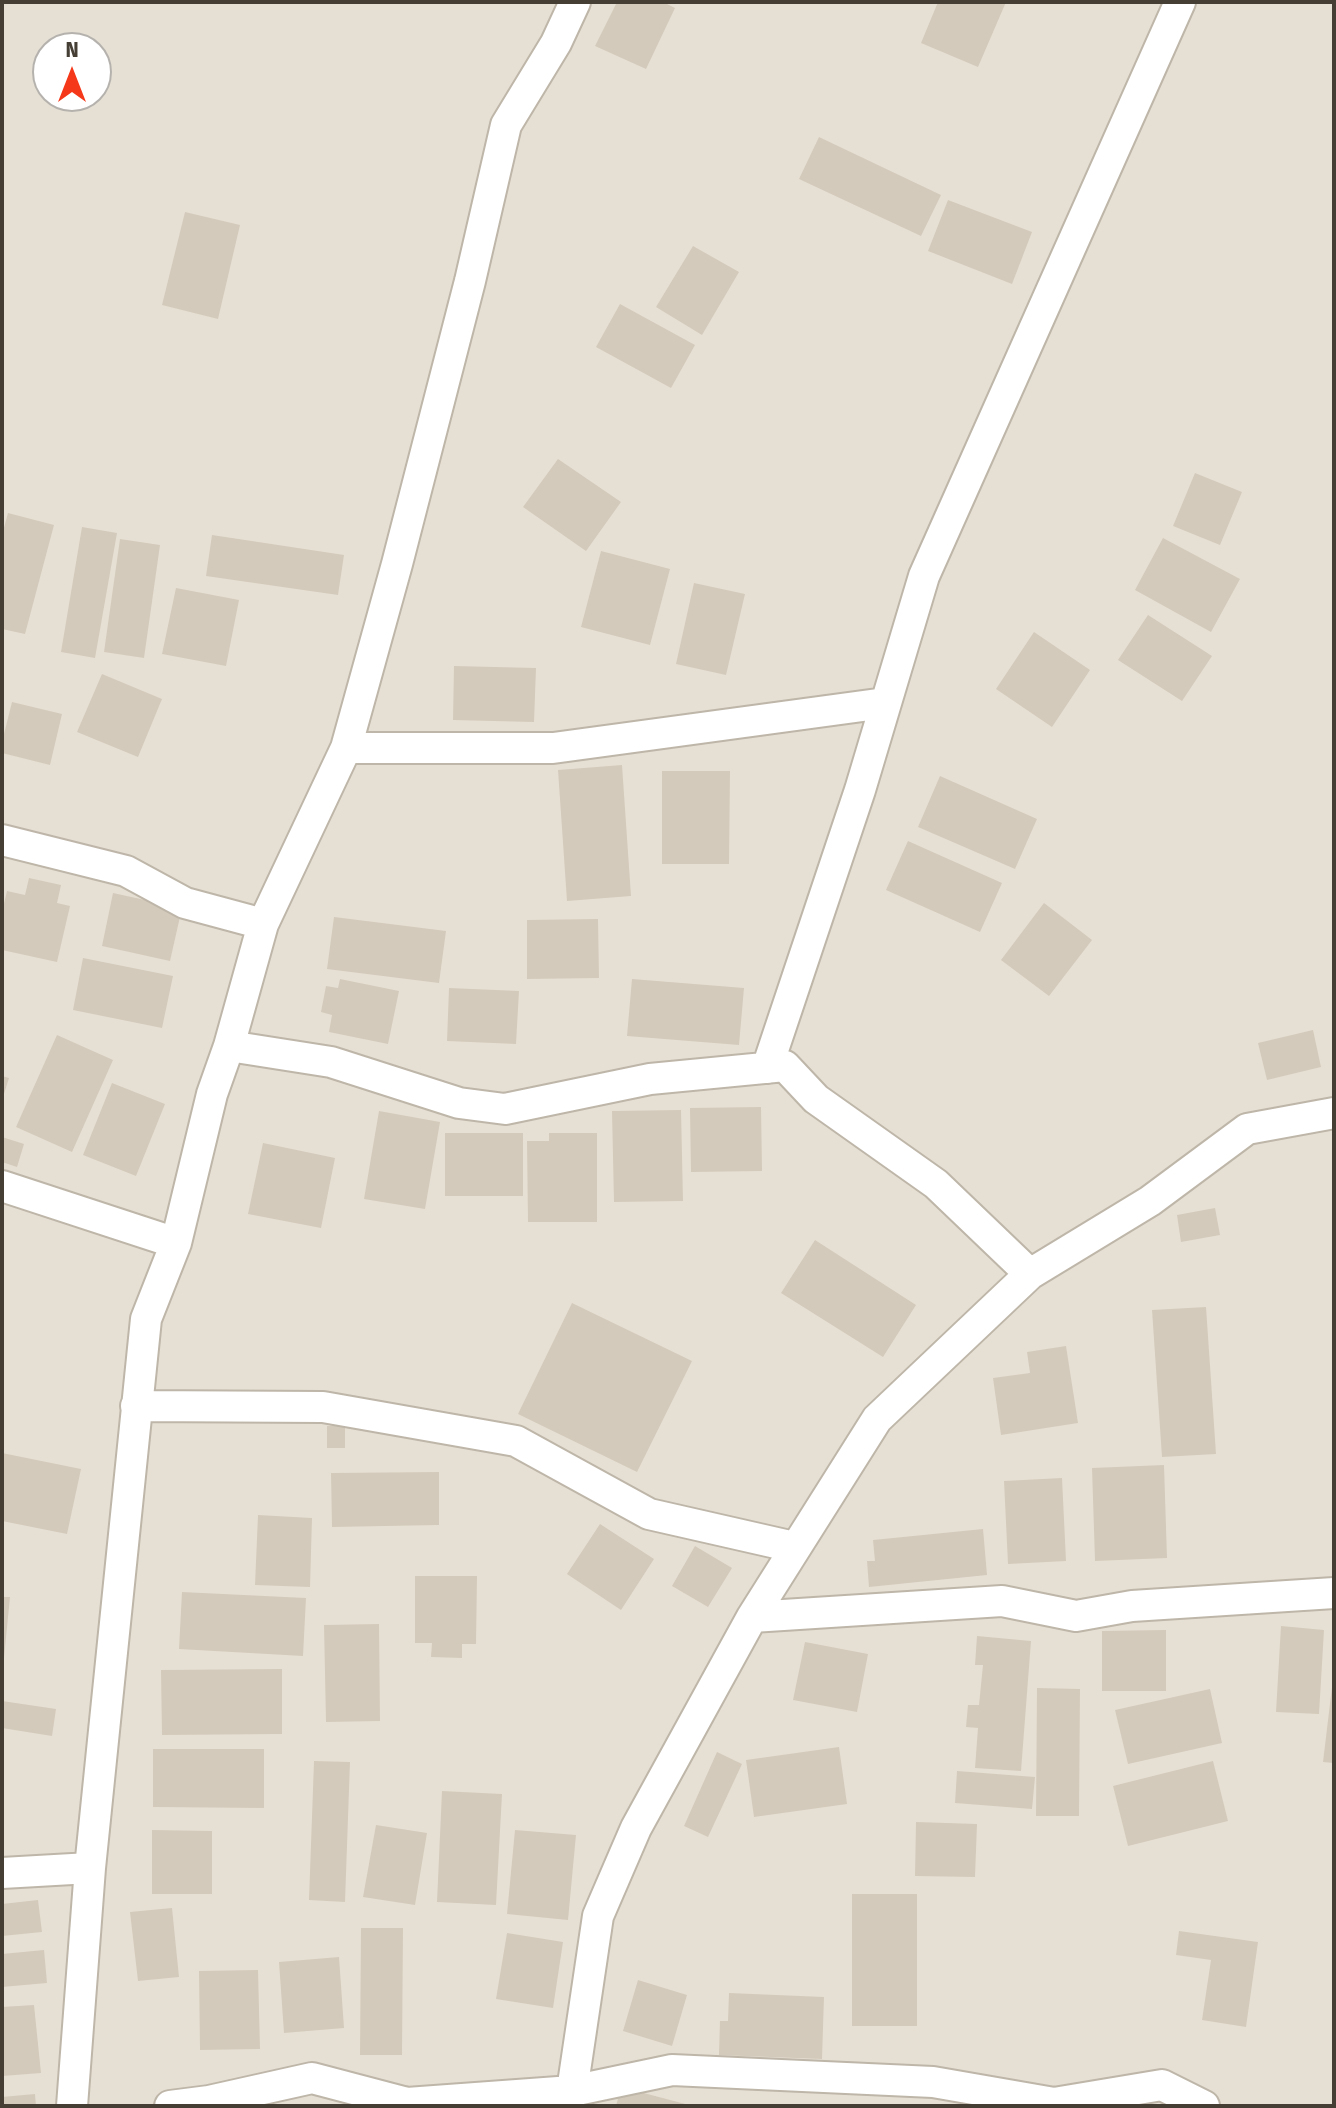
<!DOCTYPE html>
<html>
<head>
<meta charset="utf-8">
<style>
  body { margin:0 }
  #map { position:relative; width:1336px; height:2108px; overflow:hidden; background:#f2eee5; font-family:"Fira Sans Condensed",sans-serif }
  canvas { display:block }
  .frame { position:absolute; inset:0; border:4px solid #453e35; pointer-events:none }
  .north { position:absolute; left:32px; top:32px; width:80px; height:80px; box-sizing:border-box; background:#fff; border:2px solid #b5b2ae; border-radius:50%; rotate:0deg; font-size:22px; font-weight:700; line-height:32px; text-align:center; color:#453e35 }
  .north::after { content:''; display:block; margin:auto; width:28px; height:36px; background:#f53819; clip-path:polygon(50% 0,100% 100%,50% 72%,0 100%) }
</style>
</head>
<body>
<div id="map">
<canvas width="1336" height="2108"></canvas>
<div class="frame"></div>
<div class="north">N</div>
</div>
<script>
const c = document.querySelector('canvas').getContext('2d');
c.lineJoin = 'round';
function fillPath(path, color) {
  c.fillStyle = color;
  c.fill(path, 'evenodd');
}
function trace(path, color, width, dash) {
  c.strokeStyle = color;
  c.lineWidth = width;
  c.lineCap = dash ? 'butt' : 'round';
  c.setLineDash(dash || []);
  c.stroke(path);
}
fillPath(new Path2D(`
  M2 2H1334V2106H2ZM48 48H96V96H48Z`), '#e6e0d4');
fillPath(new Path2D(`
  M617 2H663L675 8 646 69 595 46Z
  M938 2H1006L978 67 921 43Z
  M819 137 941 195 921 236 799 179Z
  M948 200 1032 232 1012 284 928 251Z
  M185 212 240 225 218 319 162 305Z
  M693 246 739 272 702 335 656 307Z
  M620 304 695 345 671 388 596 347Z
  M558 459 621 502 586 551 523 507Z
  M1195 473 1242 492 1220 545 1173 526Z
  M8 513 54 525 25 634 2 629V535Z
  M82 527 117 533 95 658 61 652Z
  M212 535 344 555 338 595 206 576Z
  M1163 538 1240 579 1211 632 1135 590Z
  M120 539 160 545 144 658 104 652Z
  M601 551 670 569 650 645 581 627Z
  M694 583 745 594 726 675 676 664Z
  M176 588 239 600 226 666 162 654Z
  M1148 615 1212 656 1182 701 1118 660Z
  M1034 632 1090 670 1052 727 996 689Z
  M454 666 536 668 534 722 453 720Z
  M102 674 162 699 138 757 77 732Z
  M12 702 62 714 50 765 2 753V742Z
  M622 765 631 896 567 901 558 770Z
  M662 771H730L729 864H662Z
  M940 776 1037 819 1015 869 918 827Z
  M908 841 1002 883 980 932 886 890Z
  M29 878 61 885 57 903 70 906 57 962 2 950V912L7 891 25 895Z
  M113 893 182 908 170 961 102 946Z
  M1044 903 1092 940 1049 996 1001 960Z
  M334 917 446 931 439 983 327 969Z
  M598 919 599 978 527 979V920Z
  M83 958 173 976 162 1028 73 1010Z
  M340 979 399 991 388 1044 329 1032 332 1015 321 1012 326 986 338 988Z
  M632 979 744 988 739 1045 627 1036Z
  M449 988 519 991 516 1044 447 1041Z
  M1313 1030 1321 1067 1267 1080 1258 1043Z
  M57 1035 113 1060 72 1152 16 1127Z
  M2 1076 9 1078 3 1097H2Z
  M112 1083 165 1104 136 1176 83 1155Z
  M761 1107 762 1171 691 1172 690 1108Z
  M681 1110 683 1201 614 1202 612 1111Z
  M379 1111 440 1122 425 1209 364 1199Z
  M445 1133H523V1196H445Z
  M549 1133H597V1222H528L527 1141H549Z
  M2 1137 24 1144 17 1167 2 1162Z
  M263 1143 335 1158 321 1228 248 1214Z
  M1215 1208 1220 1235 1181 1242 1177 1215Z
  M815 1240 916 1305 883 1357 781 1293Z
  M572 1303 692 1361 637 1472 518 1414Z
  M1206 1307 1216 1454 1162 1457 1152 1310Z
  M1066 1346 1078 1423 1001 1435 993 1378 1030 1373 1027 1352Z
  M327 1426H345V1448H327Z
  M2 1453 81 1469 67 1534 2 1521Z
  M1164 1465 1167 1558 1095 1561 1092 1468Z
  M439 1472V1525L332 1527 331 1473Z
  M1062 1478 1066 1561 1008 1564 1004 1481Z
  M258 1515 312 1518 310 1587 255 1585Z
  M600 1524 654 1559 621 1610 567 1574Z
  M983 1529 987 1575 869 1587 867 1561H875L873 1540Z
  M695 1546 732 1568 708 1607 672 1586Z
  M415 1576H477L476 1644H462V1658L431 1657 432 1643H415Z
  M182 1592 306 1598 303 1656 179 1649Z
  M2 1597H10L4 1658H2Z
  M379 1624 380 1721 326 1722 324 1625Z
  M1281 1626 1324 1630 1319 1714 1276 1712Z
  M1166 1630V1691H1102V1631Z
  M977 1636 1031 1641 1021 1771 975 1768 978 1728 966 1727 968 1705H979L983 1665H975Z
  M805 1642 868 1654 857 1712 793 1700Z
  M282 1669V1734L162 1735 161 1670Z
  M1332 1687H1334V1763L1323 1762Z
  M1037 1688 1080 1689 1079 1816H1036Z
  M1210 1689 1222 1743 1128 1764 1115 1710Z
  M2 1701 56 1709 52 1736 2 1728Z
  M839 1747 847 1804 754 1817 746 1760Z
  M153 1749H264V1808L153 1807Z
  M717 1752 742 1764 708 1837 684 1826Z
  M314 1761 350 1762 345 1902 309 1900Z
  M1213 1761 1228 1821 1128 1846 1113 1786Z
  M957 1771 1035 1777 1032 1809 955 1803Z
  M442 1791 502 1794 496 1905 437 1902Z
  M916 1822 977 1824 975 1877 915 1876Z
  M376 1825 427 1833 415 1905 363 1897Z
  M152 1830 212 1831V1894H152Z
  M515 1830 576 1835 568 1920 507 1914Z
  M852 1894H917V2026H852Z
  M38 1900 42 1932 2 1936V1904Z
  M172 1908 179 1977 138 1981 130 1912Z
  M361 1928H403L402 2055H360Z
  M1179 1931 1258 1942 1246 2027 1202 2020 1211 1960 1176 1955Z
  M507 1933 563 1942 553 2008 496 1999Z
  M44 1950 47 1983 2 1987V1954Z
  M339 1957 344 2028 284 2033 279 1962Z
  M258 1970 260 2049 200 2050 199 1971Z
  M638 1980 687 1995 672 2046 623 2031Z
  M729 1993 824 1997 822 2059 719 2055 720 2021H728Z
  M34 2005 41 2073 2 2076V2007Z
  M621 2087 689 2105V2106H616Z
  M35 2094 36 2106H2V2097Z`), '#d4cabb');
const minor = new Path2D(`
  M346 748H553L885 703
  M2 840 126 871 185 903 263 924
  M229 1046 331 1062 459 1103 505 1109 650 1079 785 1066 816 1099 936 1184 1030 1274
  M767 1068 860 790 924 576 1180 2
  M2 1186 176 1243
  M136 1406 323 1407 516 1441 649 1514 794 1547
  M752 1617 1002 1601 1076 1616 1132 1606 1334 1593
  M2 1873 90 1868
  M72 2106 90 1868 146 1319 176 1243 212 1094 229 1046 263 924 346 748 397 564 470 281 506 125 556 43 575 2
  M170 2106 209 2101 312 2078 407 2103 572 2091 672 2070 933 2082 1054 2103 1162 2085 1204 2106
  M565 2106 572 2091 598 1916 636 1828 752 1617 877 1419 1030 1274 1150 1201 1247 1129 1334 1113`);
trace(minor, '#beb6a8', 34);
trace(minor, '#fff', 30);
</script>
</body>
</html>
